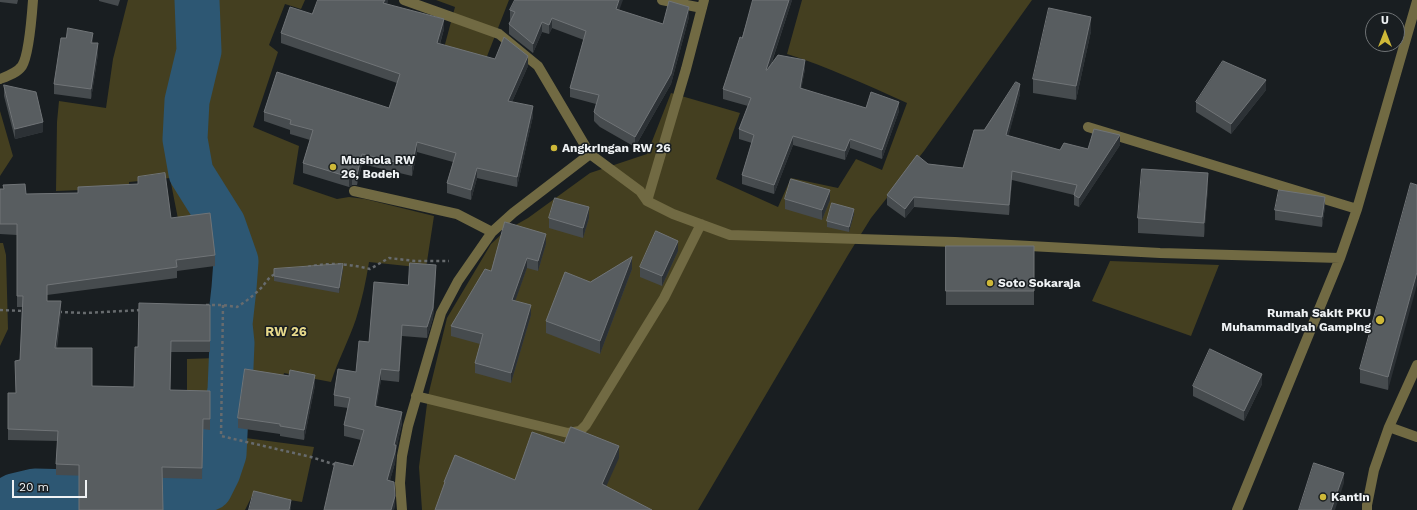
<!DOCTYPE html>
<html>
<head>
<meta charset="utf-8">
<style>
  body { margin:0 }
  #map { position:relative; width:1417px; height:510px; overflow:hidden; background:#191e21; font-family:"Work Sans",sans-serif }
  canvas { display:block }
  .north { position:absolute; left:1365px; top:12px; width:40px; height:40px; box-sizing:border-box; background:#191e21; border:1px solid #6f7375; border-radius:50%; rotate:0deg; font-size:11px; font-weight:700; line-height:16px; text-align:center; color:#eff2f4 }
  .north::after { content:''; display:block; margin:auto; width:14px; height:18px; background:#ceb838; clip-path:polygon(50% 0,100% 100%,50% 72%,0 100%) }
  .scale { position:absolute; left:12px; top:480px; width:75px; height:18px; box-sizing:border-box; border:2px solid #eff2f4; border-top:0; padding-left:5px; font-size:12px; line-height:14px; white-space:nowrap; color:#eff2f4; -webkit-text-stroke:3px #191e21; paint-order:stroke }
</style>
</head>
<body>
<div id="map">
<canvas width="1417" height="510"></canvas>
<div class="north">U</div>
<div class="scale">20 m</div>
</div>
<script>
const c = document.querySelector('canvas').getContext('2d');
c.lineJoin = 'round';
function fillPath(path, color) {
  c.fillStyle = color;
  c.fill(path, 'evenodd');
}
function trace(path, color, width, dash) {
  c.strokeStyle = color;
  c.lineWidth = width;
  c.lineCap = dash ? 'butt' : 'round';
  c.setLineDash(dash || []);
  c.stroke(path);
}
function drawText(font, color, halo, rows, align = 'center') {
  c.font = font + ' "Work Sans",sans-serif';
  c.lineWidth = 3;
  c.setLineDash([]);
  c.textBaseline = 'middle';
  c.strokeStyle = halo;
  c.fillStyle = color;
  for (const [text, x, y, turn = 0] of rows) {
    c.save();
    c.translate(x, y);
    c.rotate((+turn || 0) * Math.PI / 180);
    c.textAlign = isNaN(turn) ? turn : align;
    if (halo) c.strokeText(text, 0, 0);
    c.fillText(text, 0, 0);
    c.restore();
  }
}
fillPath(new Path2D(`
  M128 0H305L301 9 285 4 269 45 278 52 253 127 299 146 293 184 337 199 349 197 365 199 434 216 426 268 369 262C366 281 362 300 356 319 349 340 338 360 331 382L284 373 282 381 240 374 238 392 187 393V359L217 358 218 353 216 315 222 292 225 276 216 224 210 218 179 224 170 178 129 182V188L56 191 57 122 59 101 106 108 113 59Z
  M436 0H509L484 64 444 48 455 7Z
  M802 0H1032L924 151 871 218 848 255 698 510H422L419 467 428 396 447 318 491 244 505 231 528 218 590 173 647 154 671 93 740 113 716 179 778 207 791 178 838 188 856 159 882 170 907 103C867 85 828 67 787 54Z
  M0 111 13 156 0 176Z
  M0 243H3L6 255 8 329 0 346Z
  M1110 261 1219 265 1191 336 1092 301Z
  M238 437 314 447 302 502 253 494 245 510H172V502C183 503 197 504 208 500 226 494 234 453 238 437Z`), '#443f20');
trace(new Path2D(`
  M0 504 14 496 35 491 194 495 210 488 218 472 224 454 226 414 230 390 232 343 230 324 234 288 236 261 223 224 191 173 185 139 187 101 199 51 197 0`), '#2d5773', 45);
trace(new Path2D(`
  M308 267C329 262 350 264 370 269L389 258 415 261H449
  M206 305H223L237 307C245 302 253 296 260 289 266 284 268 276 276 274
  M223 305 221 436 311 457 336 465
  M0 310 24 311
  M59 312 85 313 142 310`), '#676b6e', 2.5, [3, 3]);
trace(new Path2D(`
  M404 0 499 34 538 66 590 154 640 191 647 201 673 214 730 235 955 242 1160 253 1340 258
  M662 0 702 8
  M0 79C8 76 17 73 22 66 29 55 32 14 33 0
  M1088 127 1357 209
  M354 191 457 214 492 232
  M647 201 686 69 704 0
  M416 396 568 433 580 431 586 425 664 298 701 224
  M1389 427 1417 437
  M402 510 400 483 402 456 408 426 441 313 458 281 492 232 513 213 590 154
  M1237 510 1340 258 1357 209 1417 1
  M1367 510V505L1374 470 1389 427 1417 365`), '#716a43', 10);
fillPath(new Path2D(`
  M0 0H18L17 4 0 2Z
  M99 0H120L118 6 99 1Z
  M388 0 387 4 444 29 440 44 495 59 528 66 512 102 533 116 517 187 477 178 471 200 447 193V183L453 162 417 152 412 176 362 164 357 185H352L349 187 303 173V163L310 140 290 134V130L264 121V112L389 108 397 83 281 43V33L312 14Z
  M753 0H792L771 65 805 69 801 89 866 108 899 111 882 159 850 148 845 160 793 145 774 194 742 184V175L752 143 739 139V129L748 106 723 99V89L742 38Z
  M510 10H619L663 24 689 17 671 84 635 147 600 127 594 121V112L596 104 570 97V88L584 40 552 28 549 34 542 32 533 53 509 34V24L511 20H510Z
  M1091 31 1076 100 1033 93V79Z
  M93 43 98 54 91 99 54 94V84Z
  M4 85 43 132 15 139 4 96Z
  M1266 90 1231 134 1196 112V102Z
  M1020 94 1008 136 1060 150 1088 149 1120 145 1079 207 1074 205V195L1012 180 1009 215 914 207 905 218 887 205V195L928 164 963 168 984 130Z
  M138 177 171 218 215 255V266L177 271V278L47 295V301L61 312 57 348 92 386 134 387 138 347 210 305V352H171L170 390 210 391V430L203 429 202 479 56 475V464L58 441 8 440V393H16L15 361 20 360 22 307H17V235L0 234V189L26 194 78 193 138 184Z
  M1417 185 1388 390 1360 383V369Z
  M1208 187 1204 237 1138 233V218Z
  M785 199 830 200 822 220 785 209Z
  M1325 207 1322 227 1275 220V210Z
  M854 214 849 232 827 227V221Z
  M549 218H589L583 238 549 228Z
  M546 244 538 271 527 268 515 301 531 315 511 383 475 373V363L480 344 451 336V326L491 271Z
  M946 246H1034V305H946Z
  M678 251 662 286 640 277V267Z
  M274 269H343L339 293 274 281Z
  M632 269 600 354 546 333V321L590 282Z
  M436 276 433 318 427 338 402 336 399 382 381 380 376 406 402 423 396 450 395 463 390 480 395 507 353 466 361 440 344 436V425L348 408 334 406V395L356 372 369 342 408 285Z
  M1262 384 1244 421 1193 396V386Z
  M315 385 304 440 280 436V434L238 428V418Z`), '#464b4e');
fillPath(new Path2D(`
  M385 0H388V1L383 13V3Z
  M619 0H623L616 19V9Z
  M789 0H792L766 79V70Z
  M689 7V17L671 84 635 147V137Z
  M1091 17V31L1076 100V86Z
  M552 18V28L549 34V25Z
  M444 19V29L437 53V43Z
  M542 22V32L533 53V44Z
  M93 33V43H91Z
  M98 43V54L91 99V89Z
  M528 56V66L508 111V101Z
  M805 60V69L800 97V88Z
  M1266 80V90L1231 134V124Z
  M1020 84V94L1006 145V135Z
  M899 102V111L882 159V150Z
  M533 106V116L517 187V177Z
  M43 122V132L15 139V129Z
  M1120 135V145L1079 207V198Z
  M793 136V145L774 194V185Z
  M850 139V148L845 160V151Z
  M417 142V152L412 176V166Z
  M362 154V164L357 185V175Z
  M477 168V178L471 200V190Z
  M1012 171V180L1009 215V205Z
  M1208 173V187L1204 237V223Z
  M352 175V185L349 187V177Z
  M830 190V200L822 220V210Z
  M914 197V207L905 218V209Z
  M1325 197V207L1322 227V217Z
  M589 207V218L583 238V228Z
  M854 209V214L849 232V227Z
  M546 234V244L538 271V261Z
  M678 241V251L662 286V276Z
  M632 257V269L600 354V341Z
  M527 258V268L512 310V300Z
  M343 264V269L339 293V288Z
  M436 265V276L433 318 427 338V327Z
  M1417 272V285L1388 390V377Z
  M61 301V312L55 359V348Z
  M531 305V315L511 383V373Z
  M402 325V336L399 382V371Z
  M381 369V380L375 417V406Z
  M1262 374V384L1244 421V411Z
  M315 375V385L304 440V430Z
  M402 412V423L396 450 395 463 387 491V480Z
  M619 446V458L602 496V484Z
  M1344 473V483L1335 510H1331Z
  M395 496V507L394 510H391Z
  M291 500V510H289Z`), '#2c3135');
const building = new Path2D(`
  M318 0H385L383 3 444 19 437 43 495 59 504 37 528 56 508 101 533 106 517 177 477 168 471 190 447 183 456 153 417 142 412 166 362 154 357 175H352L349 177 303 163 313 130 290 124 291 120 264 112 277 72 389 108 400 74 281 33 290 7 312 14Z
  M515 0H619L616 9 663 24 669 1 689 7 671 74 635 137 600 117 594 112 599 95 570 88 586 31 552 18 549 25 542 22 533 44 509 24 515 12 510 10Z
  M753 0H789L766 70H767L778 55 805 60 800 88 866 108 871 92 899 102 882 150 850 139 845 151 793 136 774 185 742 175 754 135 739 129 751 98 723 89 740 37 742 38Z
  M1049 8 1091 17 1076 86 1033 79Z
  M68 28 93 33 91 43H98L91 89 54 84 61 38H66Z
  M1223 61 1266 80 1231 124 1196 102Z
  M1016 82 1020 84 1006 135 1060 150 1064 143 1088 149 1094 129 1120 135 1079 198 1074 195 1077 185 1012 171 1009 205 914 197 905 209 887 195 917 155 928 164 963 168 974 130H984Z
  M4 85 36 92 43 122 15 129Z
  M1142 169 1208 173 1204 223 1138 218Z
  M165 173 171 218 210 213 215 255 176 260 177 267 47 285V301H61L55 348H92V386L134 387 135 347H138L139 303 210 305V341H171L170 390 210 391V419H203L202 468 162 467 163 510H79V465L56 464 58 431 8 429V393H16L15 361 20 360 23 296H17V224H0V189H4L3 185 25 184 26 194 78 193V187L138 184V177Z
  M791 179 830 190 822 210 785 199Z
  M1411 183 1417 185V272L1388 377 1360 369Z
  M1279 190 1325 197 1322 217 1275 210Z
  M555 198 589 207 583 228 549 218Z
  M832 203 854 209 849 227 827 221Z
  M505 222 546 234 538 261 527 258 512 300 531 305 511 373 475 363 483 334 451 326 485 269 491 271Z
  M656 231 678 241 662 276 640 267Z
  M946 246H1034V291H946Z
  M632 257 600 341 546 321 565 272 590 282Z
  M410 263 436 265 433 308 427 327 402 325 399 371 381 369 375 406 402 412 394 445H396L395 452 387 480 394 482 395 496 391 510H324L335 462 353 466 364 430 344 425 350 398 334 395 338 369 356 372 359 341 369 342 374 282 408 285Z
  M343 264 339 288 274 276V269Z
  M1210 349 1262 374 1244 411 1193 386Z
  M245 369 289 376 290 370 315 375 304 430 280 426V424L238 418Z
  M571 427 619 446 602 484 652 510H435L445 482H444L455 455 515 480 532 432 564 443Z
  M1314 463 1344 473 1331 510H1299Z
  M254 491 291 500 289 510H249Z`);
fillPath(building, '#585d60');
trace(building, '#707477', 1);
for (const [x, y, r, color] of [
  [554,148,4,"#ceb838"],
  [333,167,4,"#ceb838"],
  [990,283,4,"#ceb838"],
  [1380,320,5,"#ceb838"],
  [1323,497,4,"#ceb838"]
]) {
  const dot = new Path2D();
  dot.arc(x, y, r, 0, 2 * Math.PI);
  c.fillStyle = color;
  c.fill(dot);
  trace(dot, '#191e21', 1.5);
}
drawText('bold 12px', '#eff2f4', '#191e21', [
  ["Angkringan RW 26",562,148],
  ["Mushola RW",341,160],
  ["26, Bodeh",341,174],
  ["Soto Sokaraja",998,283],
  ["Rumah Sakit PKU",1371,313,"right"],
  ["Muhammadiyah Gamping",1371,327,"right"],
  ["Kantin",1331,497]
], 'left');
drawText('bold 13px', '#e7d98b', '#191e21', [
  ["RW 26",286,332]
]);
</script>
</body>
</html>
